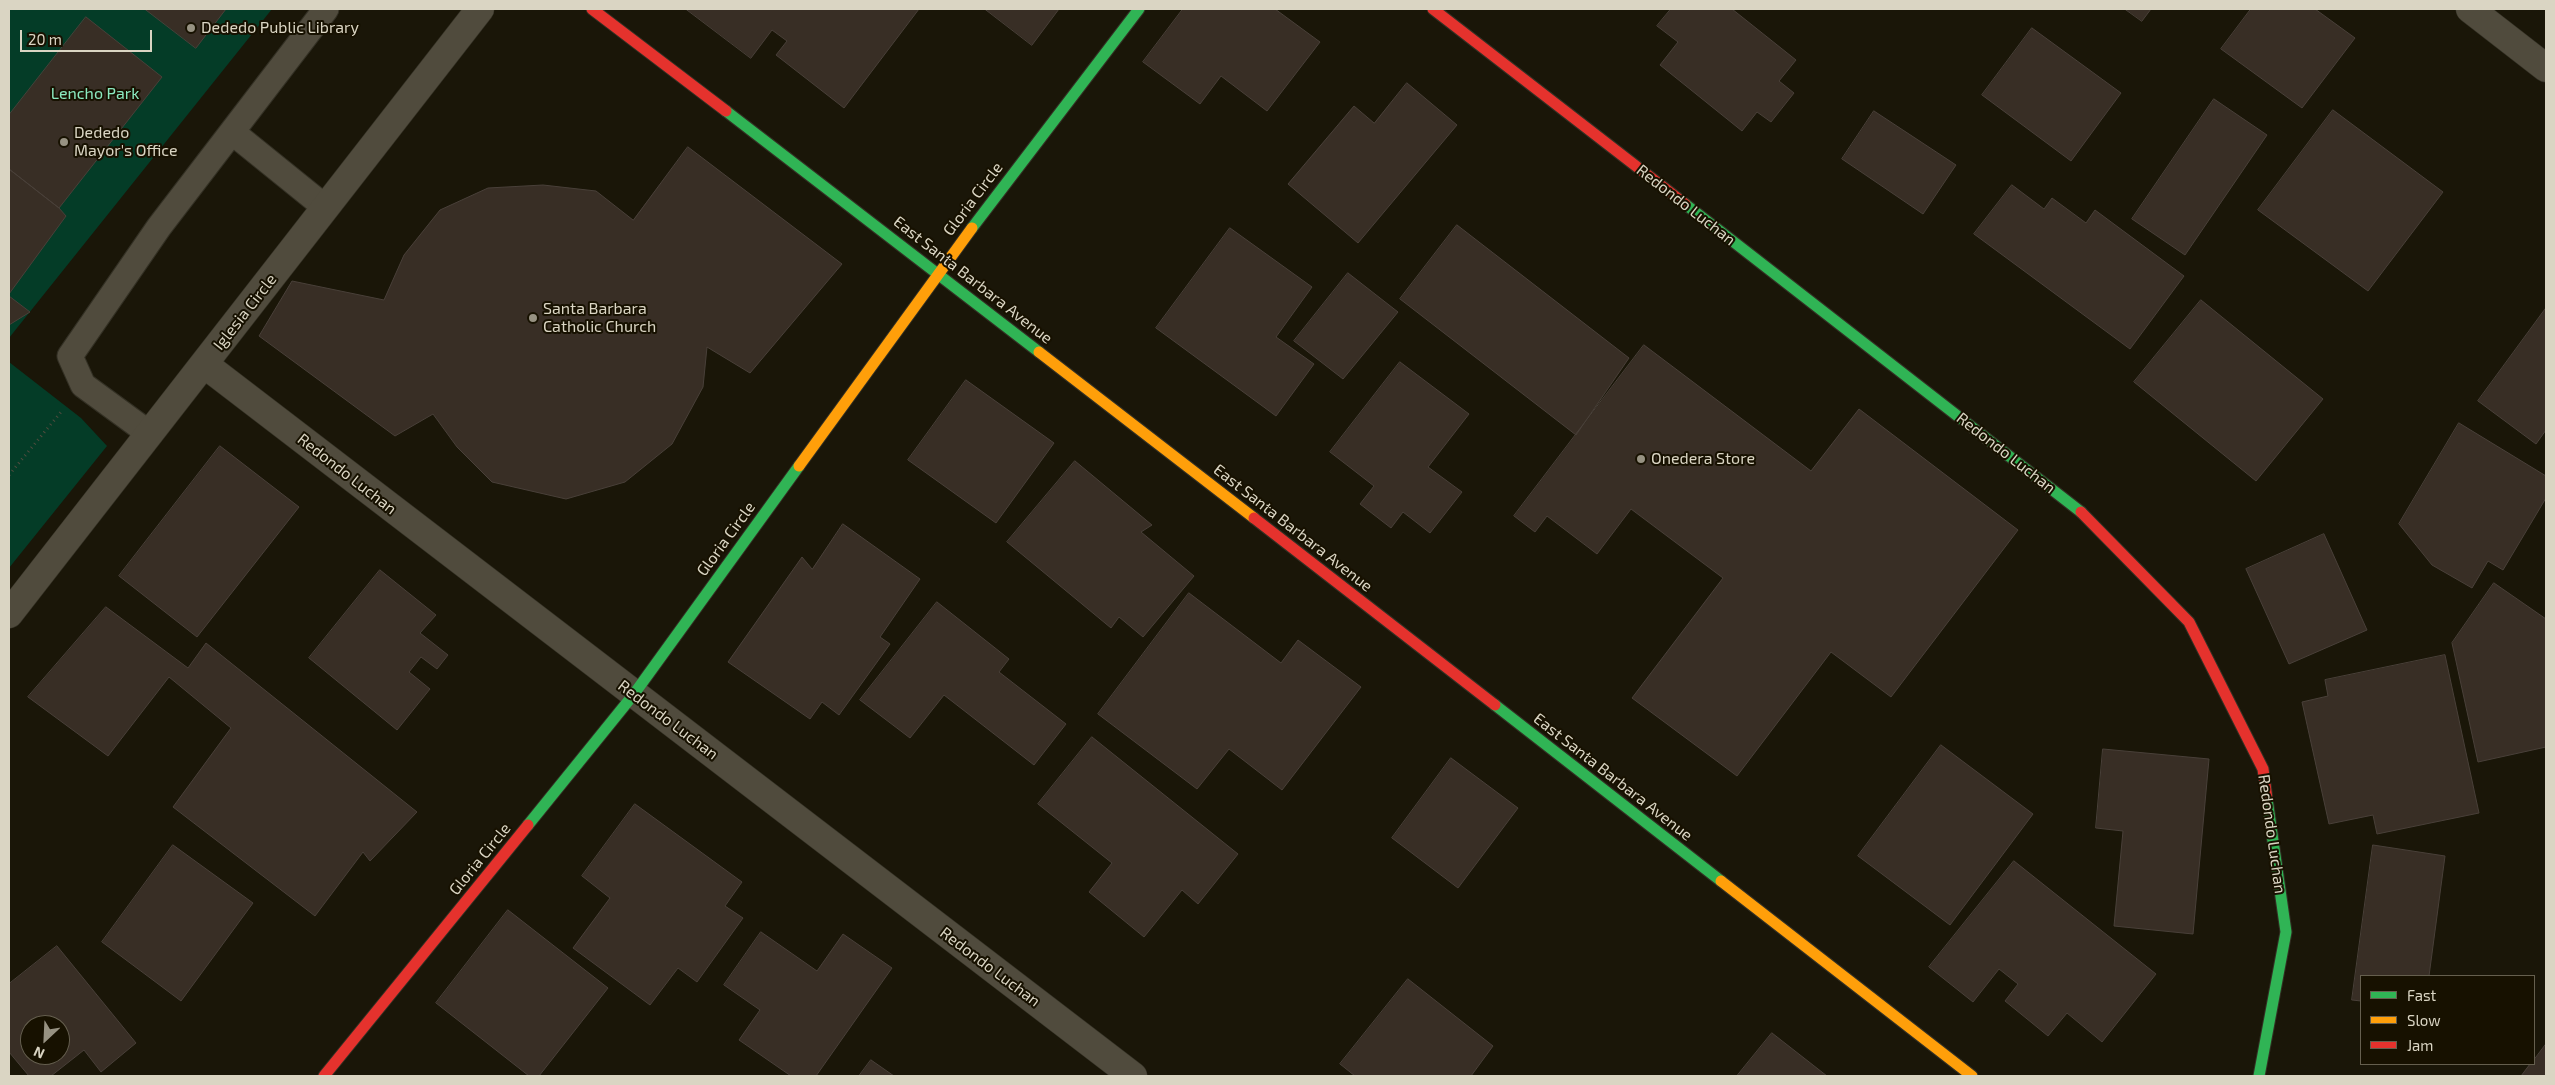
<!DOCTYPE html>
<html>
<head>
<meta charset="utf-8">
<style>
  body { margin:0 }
  #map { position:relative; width:2555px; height:1085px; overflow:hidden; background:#1a1608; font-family:"Exo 2",sans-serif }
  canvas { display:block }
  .frame { position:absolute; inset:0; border:10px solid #dad5c3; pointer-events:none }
  .legend { position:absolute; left:2360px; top:975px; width:175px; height:90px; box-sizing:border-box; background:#171100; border:1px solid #655f4e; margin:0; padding:6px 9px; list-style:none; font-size:15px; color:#dad5c3 }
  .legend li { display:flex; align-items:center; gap:10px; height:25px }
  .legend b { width:25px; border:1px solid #655f4e }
  .north { position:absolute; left:20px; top:1015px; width:50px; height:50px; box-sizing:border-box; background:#171100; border:1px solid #655f4e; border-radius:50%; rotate:205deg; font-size:14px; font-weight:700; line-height:20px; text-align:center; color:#dad5c3 }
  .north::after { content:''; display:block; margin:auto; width:18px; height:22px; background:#979282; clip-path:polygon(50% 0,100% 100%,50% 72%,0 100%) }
  .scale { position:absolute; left:20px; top:30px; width:132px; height:22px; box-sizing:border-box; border:2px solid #dad5c3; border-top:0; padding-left:6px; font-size:15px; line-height:18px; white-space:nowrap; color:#dad5c3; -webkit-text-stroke:4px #171100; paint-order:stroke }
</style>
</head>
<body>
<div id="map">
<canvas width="2555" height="1085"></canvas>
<div class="frame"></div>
<ul class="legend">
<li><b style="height:6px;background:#30b455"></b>Fast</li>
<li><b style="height:6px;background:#ff9f0a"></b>Slow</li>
<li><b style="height:6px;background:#e5322d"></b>Jam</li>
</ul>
<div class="north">N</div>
<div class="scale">20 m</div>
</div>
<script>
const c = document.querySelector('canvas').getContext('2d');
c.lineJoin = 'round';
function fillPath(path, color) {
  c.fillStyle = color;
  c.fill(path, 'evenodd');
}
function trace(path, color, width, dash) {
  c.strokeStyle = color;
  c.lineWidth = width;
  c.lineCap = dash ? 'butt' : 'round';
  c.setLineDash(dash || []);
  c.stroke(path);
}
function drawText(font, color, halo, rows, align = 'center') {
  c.font = font + ' "Exo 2",sans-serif';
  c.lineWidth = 4;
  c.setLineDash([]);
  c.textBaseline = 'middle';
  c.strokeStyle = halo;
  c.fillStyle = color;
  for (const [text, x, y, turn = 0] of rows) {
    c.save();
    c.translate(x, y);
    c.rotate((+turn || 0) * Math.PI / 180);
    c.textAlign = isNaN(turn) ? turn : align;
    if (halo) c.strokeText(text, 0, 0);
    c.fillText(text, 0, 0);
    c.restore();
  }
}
fillPath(new Path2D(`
  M9 9H272L9 338Z
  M9 362 81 418 107 446 9 568Z`), '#043c27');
const building = new Path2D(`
  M145 9H226L196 48Z
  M686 9H919L844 108 776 55 787 41 772 30 751 58Z
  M985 9H1059L1032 45Z
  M1183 9H1275L1320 42 1267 111 1221 76 1200 104 1143 62Z
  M1671 9H1732L1796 60 1779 81 1794 93 1771 122 1757 112 1742 131 1660 65 1678 42 1657 26Z
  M2125 9H2151L2142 21Z
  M2251 9H2315L2355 38 2302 108 2221 49Z
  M86 17 162 77 59 208 9 169V115Z
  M2032 28 2121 93 2071 161 1982 95Z
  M1407 83 1457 125 1358 243 1288 184 1354 106 1374 123Z
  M2214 99 2267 135 2185 255 2132 219Z
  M2333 110 2443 192 2368 291 2258 210Z
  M1874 111 1956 165 1923 214 1842 159Z
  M688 147 842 264 750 373 707 347 703 387 672 444 625 482 566 499 492 482 457 447 433 414 395 436 259 336 292 281 384 300 404 255 440 210 488 188 543 185 596 191 633 220Z
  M9 169 59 208 66 216 9 294Z
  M2012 185 2044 209 2052 198 2086 223 2095 210 2184 276 2130 349 1974 234Z
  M1457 225 1629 358 1576 435 1400 299Z
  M1230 228 1312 287 1276 337 1314 364 1276 416 1156 328Z
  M1348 273 1398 312 1343 379 1294 341Z
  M9 296 30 312 9 325Z
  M2201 300 2323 399 2256 481 2134 382Z
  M2546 308V430L2536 444 2478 401Z
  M1644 345 1811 471 1859 409 2018 530 1891 697 1831 652 1737 776 1632 698 1723 578 1631 509 1597 554 1547 516 1535 532 1514 516Z
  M1400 362 1469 414 1428 467 1462 492 1430 533 1403 512 1391 528 1360 504 1374 486 1330 452Z
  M966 380 1054 443 996 523 908 460Z
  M2459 423 2546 476V498L2503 570 2488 561 2472 588 2432 565 2399 524Z
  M220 446 299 507 197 637 119 576Z
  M1075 461 1152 525 1141 532 1194 576 1143 637 1119 617 1111 628 1007 542Z
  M843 524 920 579 880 637 890 644 839 715 822 702 810 719 728 662 802 557 812 569Z
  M2324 534 2367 630 2289 664 2246 569Z
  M380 570 436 615 420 633 448 655 437 669 421 657 409 672 430 689 397 730 309 658Z
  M2494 583 2546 619V747L2478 762 2452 643Z
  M1189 593 1281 663 1298 640 1361 687 1282 790 1229 749 1197 789 1098 714Z
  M937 602 1009 659 999 672 1066 724 1034 765 944 695 910 738 860 700Z
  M106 607 188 668 206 643 417 812 370 861 363 852 315 916 173 807 231 728 169 677 108 756 28 697Z
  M2445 655 2479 813 2377 834 2373 815 2329 824 2302 702 2328 696 2325 680Z
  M1092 737 1238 854 1198 904 1182 890 1144 937 1089 892 1112 863 1038 804Z
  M1941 745 2033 814 1950 925 1858 856Z
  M2103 749 2209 759 2193 934 2114 926 2123 831 2096 828Z
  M1451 758 1518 808 1458 888 1392 838Z
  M635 804 742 882 725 906 743 918 697 982 678 968 650 1005 573 948 610 898 582 876Z
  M173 845 253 903 181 1001 102 942Z
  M2373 845 2445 856 2429 976H2361V1001L2352 1000Z
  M2014 861 2156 974 2102 1042 2067 1013 2048 1036 2005 1001 2018 984 1999 969 1973 1002 1929 967Z
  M508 910 608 988 539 1076H529L436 1003Z
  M761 932 817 971 843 934 892 968 816 1076H791L739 1040 760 1010 724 985Z
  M57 946 136 1043 101 1072 84 1050 51 1076H29L9 1052V984ZM30 1025H60V1055H30Z
  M1408 979 1493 1046 1471 1076H1355L1340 1064Z
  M1772 1033 1827 1076H1737Z
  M2546 1044V1076H2521L2530 1064H2534V1060Z
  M871 1060 894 1076H859Z`);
fillPath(building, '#382e25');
trace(building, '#494039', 1);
const lane = new Path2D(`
  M232 132 326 208
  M150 434 83 385 70 356 159 227 326 9`);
const street = new Path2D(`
  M2470 9 2546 68
  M204 364 1133 1076
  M9 614 480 9`);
const fast = new Path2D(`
  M726 111 1039 352
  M1685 204 2081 512
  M972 228 1139 9
  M1495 705 1721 881
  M528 825 634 694 799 466
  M2259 1076 2286 932 2267 799`);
const slow = new Path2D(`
  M1039 352 1254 518
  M799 466 972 228
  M1721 881 1972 1076`);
const jam = new Path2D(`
  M592 9 726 111
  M1433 9 1685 204
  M2081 512 2189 622 2263 769 2267 799
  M1254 518 1495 705
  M324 1076 528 825`);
trace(lane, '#333024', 27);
trace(street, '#333024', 29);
trace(fast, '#333024', 13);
trace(slow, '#333024', 13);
trace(jam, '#333024', 13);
trace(new Path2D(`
  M9 475 61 412`), '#504c3f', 3, [1, 4]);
trace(lane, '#504b3d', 25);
trace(street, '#504b3d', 28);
trace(fast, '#30b455', 11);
trace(slow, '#ff9f0a', 11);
trace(jam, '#e5322d', 11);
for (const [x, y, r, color] of [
  [191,28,5,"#979282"],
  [64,142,5,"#979282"],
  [533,318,5,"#979282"],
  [1641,459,5,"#979282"]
]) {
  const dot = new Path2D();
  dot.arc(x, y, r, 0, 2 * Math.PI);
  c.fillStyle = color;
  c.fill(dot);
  trace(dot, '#171100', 2);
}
drawText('16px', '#dad5c3', '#171100', [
  ["Dededo Public Library",201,28],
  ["Dededo",74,133],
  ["Mayor's Office",74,151],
  ["Santa Barbara",543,309],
  ["Catholic Church",543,327],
  ["Onedera Store",1651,459]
], 'left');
drawText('16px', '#8be9bf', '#171100', [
  ["Lencho Park",95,94]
]);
drawText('16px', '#dad5c3', '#171100', [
  ["Gloria Circle",973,199,-53],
  ["Redondo Luchan",1686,205,38],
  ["East Santa Barbara Avenue",973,280,38],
  ["Iglesia Circle",245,312,-52],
  ["Redondo Luchan",2006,453,38],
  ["Redondo Luchan",347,474,38],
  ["East Santa Barbara Avenue",1293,528,38],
  ["Gloria Circle",726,539,-54],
  ["Redondo Luchan",668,720,37],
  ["East Santa Barbara Avenue",1613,777,38],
  ["Redondo Luchan",2272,834,82],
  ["Gloria Circle",480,859,-51],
  ["Redondo Luchan",990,967,37]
]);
</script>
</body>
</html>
